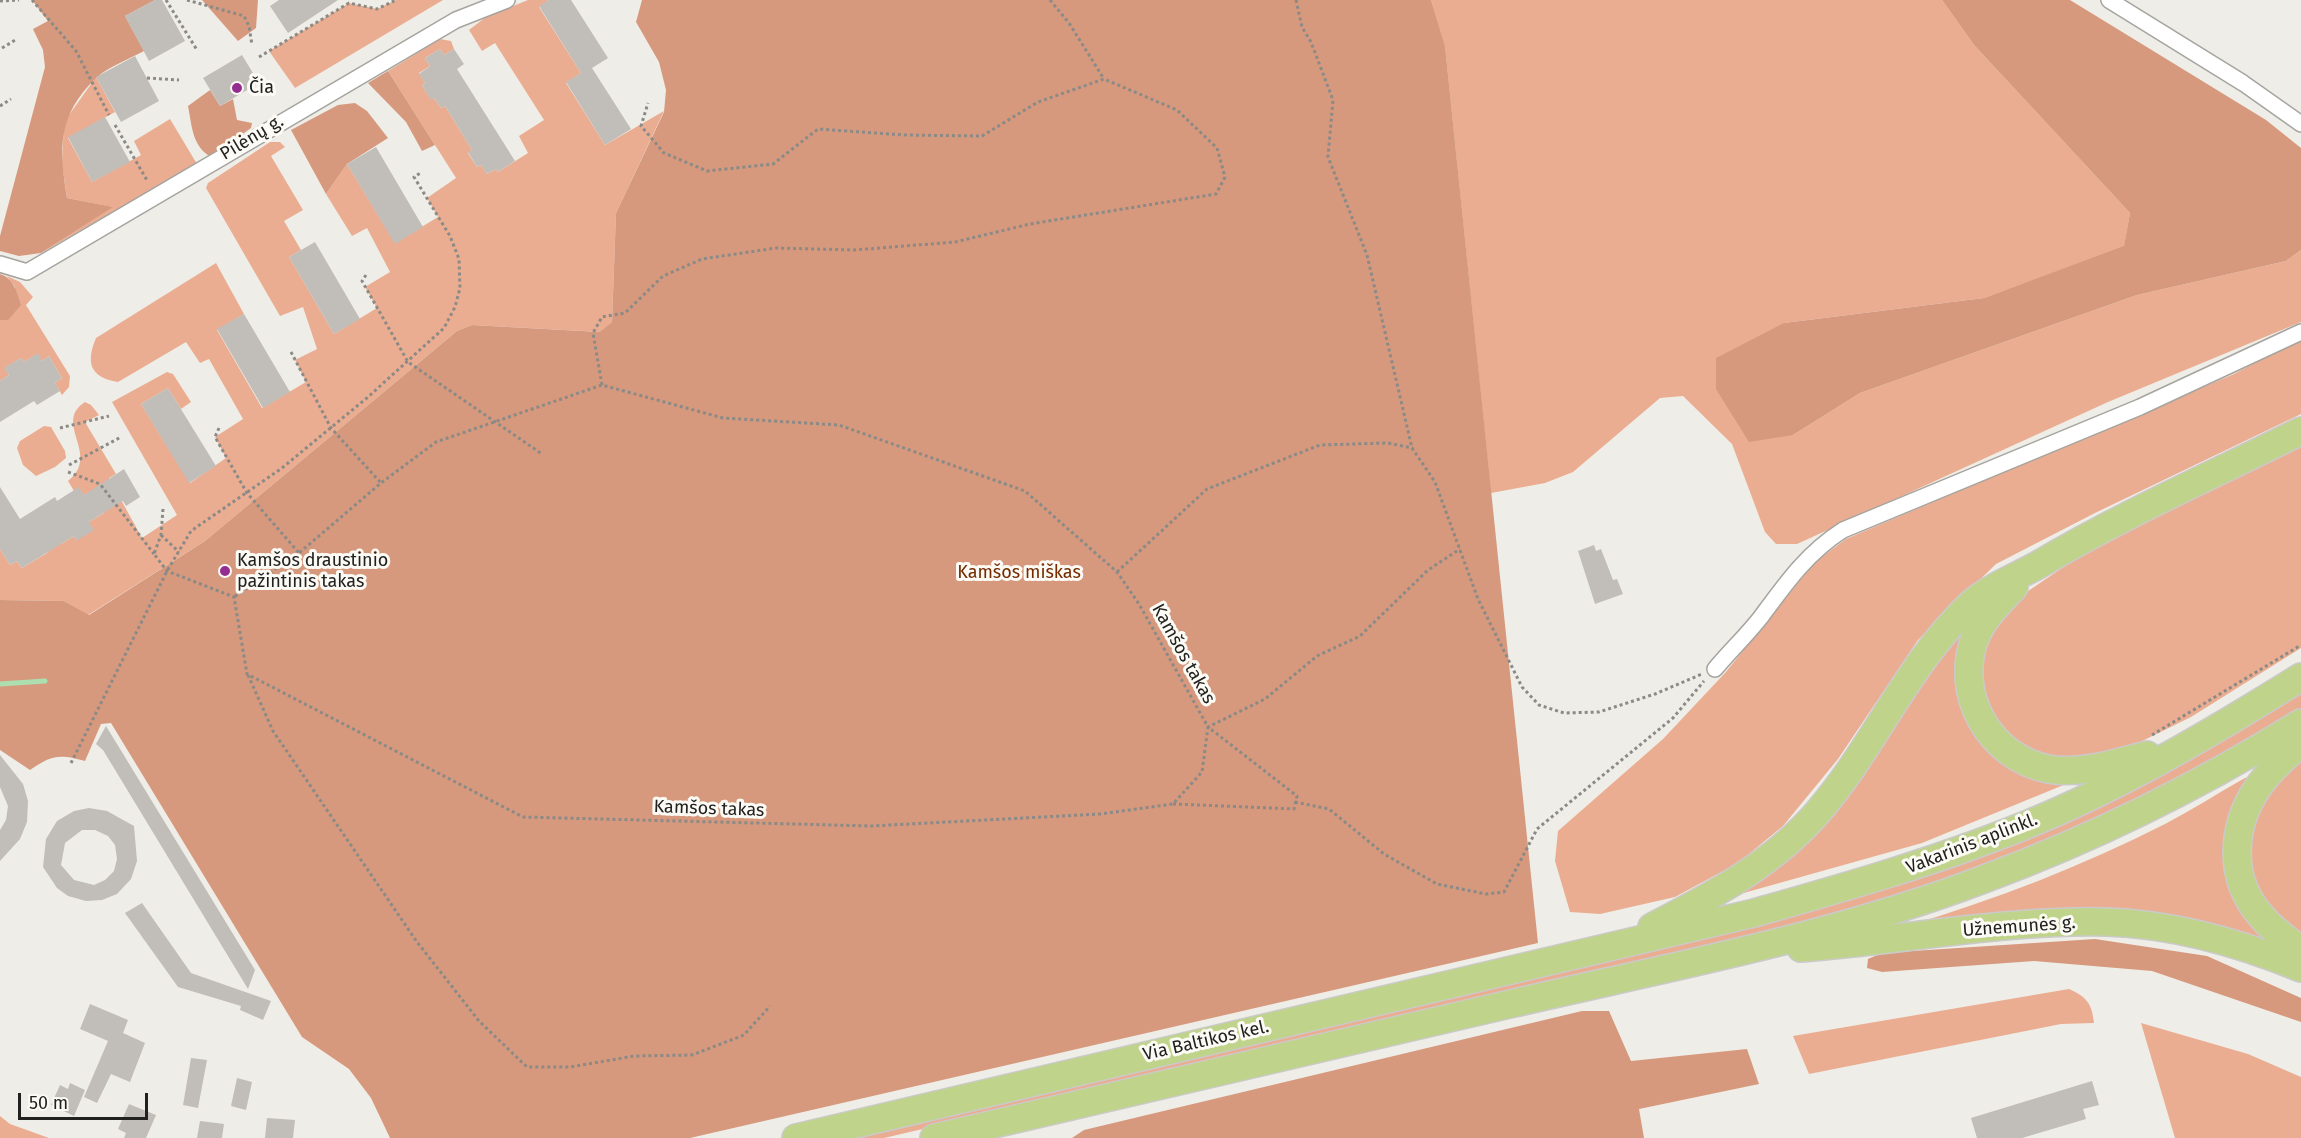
<!DOCTYPE html>
<html>
<head>
<meta charset="utf-8">
<style>
  body { margin:0 }
  #map { position:relative; width:2301px; height:1138px; overflow:hidden; background:#efede7; font-family:"Fira Sans",sans-serif }
  canvas { display:block }
  .scale { position:absolute; left:18px; top:1093px; width:130px; height:27px; box-sizing:border-box; border:3px solid #21211f; border-top:0; padding-left:8px; font-size:18px; line-height:21px; white-space:nowrap; color:#21211f; -webkit-text-stroke:4px #fcfaf4; paint-order:stroke }
</style>
</head>
<body>
<div id="map">
<canvas width="2301" height="1138"></canvas>
<div class="scale">50 m</div>
</div>
<script>
const c = document.querySelector('canvas').getContext('2d');
c.lineJoin = 'round';
function fillPath(path, color) {
  c.fillStyle = color;
  c.fill(path, 'evenodd');
}
function trace(path, color, width, dash) {
  c.strokeStyle = color;
  c.lineWidth = width;
  c.lineCap = dash ? 'butt' : 'round';
  c.setLineDash(dash || []);
  c.stroke(path);
}
function drawText(font, color, halo, rows, align = 'center') {
  c.font = font + ' "Fira Sans",sans-serif';
  c.lineWidth = 6;
  c.setLineDash([]);
  c.textBaseline = 'middle';
  c.strokeStyle = halo;
  c.fillStyle = color;
  for (const [text, x, y, turn = 0] of rows) {
    c.save();
    c.translate(x, y);
    c.rotate((+turn || 0) * Math.PI / 180);
    c.textAlign = isNaN(turn) ? turn : align;
    if (halo) c.strokeText(text, 0, 0);
    c.fillText(text, 0, 0);
    c.restore();
  }
}
fillPath(new Path2D(`
  M396 0H443L295 88 269 51 349 3 377 9Z
  M528 0H549L539 7 581 73 566 83 605 145 664 111 616 213 612 322 601 332 472 325 457 331 205 541 88 615 64 601 0 600V549L10 565 17 561 22 568 47 553 57 537 61 544 74 536 76 540 89 522 104 513 91 491 84 495 74 491 68 481C102 455 52 423 85 402L91 405 99 415 85 422 116 474 109 478 142 538 177 515 112 402 167 372 173 374 191 402 181 409 168 388 141 404 190 483 226 458 215 437 243 419 209 359 200 363 186 342 118 382C89 377 86 362 96 338L216 263 244 314 217 330 262 408 306 382 295 360 317 349 303 307 280 316 206 188 208 183 270 142H280L285 147 271 156 303 210 284 221 301 250 289 257 334 334 377 308 365 287 390 272 367 228 352 236 326 194 347 164 395 243 438 217 427 198 456 178 388 71 440 39 451 41 454 49 444 55 440 49 425 58 430 66 419 73 425 83 422 85 431 99 434 98 441 108 445 106 472 150 468 153 477 167 481 165 487 174 496 169 498 172 528 153 519 136 544 120 495 43 482 51 469 30 486 17Z
  M1431 0H1942L1974 45 2130 213 2124 247 1984 298 1784 323 1793 435 1860 393 2137 295 2286 261 2301 250V322L2108 402 1797 544H1776L1765 532 1732 444 1683 396 1660 398 1573 472 1545 483 1491 493 1445 47Z
  M96 77 115 112 68 138 92 182 141 155 134 141 170 119 197 164 41 253 112 207 67 198 62 164 64 122Z
  M7 276 20 282 33 297 26 305 70 376 69 387 62 395 55 383 62 378 49 356 42 361 37 354 24 362 21 358 5 368 9 375 0 381V320H8L15 287Z
  M2301 338V414L2095 513 1996 564 1918 640 1838 759 1783 826 1738 863 1675 897 1600 914 1570 912 1555 861 1558 831 1663 739 1725 673 1815 562 1846 539 2234 374Z
  M44 426 51 427 65 451 66 458 55 467 36 476 23 465 17 448 20 441Z
  M2301 445V648L2191 717 2126 749 2089 758 2037 755 2004 735 1984 704 1979 651 2009 604 2093 547Z
  M1962 624 1970 626 1959 666 2034 777 2066 784 1922 843 1733 896Z
  M2301 686V710C2202 768 2101 819 1995 861 1915 893 1830 915 1747 937L884 1138H841L1828 904Z
  M2301 754V933L2285 922 2260 896 2246 866 2253 815 2266 792Z
  M2253 777 2239 795 2226 830 2225 860 2280 952 2223 932 1908 926C1996 899 2083 866 2165 824 2192 810 2218 793 2245 778Z
  M2069 989C2087 997 2092 1004 2094 1023L2061 1024 1809 1074 1793 1036Z
  M2141 1023 2248 1054 2301 1077V1138H2175Z
  M0 1116 10 1124 49 1138H0Z`), '#ebad91');
fillPath(new Path2D(`
  M32 0H155L125 16 144 51C129 59 108 67 96 78 57 116 59 148 67 198L113 207 41 253 19 256 0 251V236L45 67 43 50 33 29 48 21Z
  M202 0H258L256 28 238 41Z
  M642 0H1431L1445 46 1538 943 690 1138H390L371 1098 349 1069 302 1037 111 723 101 724 85 761C59 754 52 755 30 770L0 750V600L64 601 89 615 205 541 457 331 472 325 600 332 612 322 616 213 664 112 666 90 659 62 636 22Z
  M1942 0H2070L2266 120 2301 148V250L2286 261 2137 295 1860 393 1793 435 1749 442 1716 389V358L1784 323 1984 298 2124 246 2130 213 1974 45Z
  M388 71 435 145 422 151 406 122 368 83Z
  M210 90 220 106 233 99 237 120 252 123 251 128 211 157C192 146 192 126 188 106Z
  M355 103 367 111 388 138 347 164 326 194 291 130 338 105Z
  M0 274C14 278 17 293 21 305L8 320H0Z
  M2095 939 2207 956 2301 998V1022L2152 971 2034 961 1882 972 1867 968 1868 959 1882 953Z
  M1582 1011H1609L1631 1061 1747 1049 1759 1084 1639 1109 1644 1138H1072L1084 1130Z`), '#d6997d');
trace(new Path2D(`
  M0 684 45 681`), '#addeaf', 5);
fillPath(new Path2D(`
  M155 0H162L185 41 149 61 125 16Z
  M279 0H338L288 33 270 6Z
  M549 0H571L608 58 592 68 631 129 605 145 566 82 581 73 539 6Z
  M440 49 444 55 454 49 464 64 457 69 515 161 498 172 496 169 487 174 481 165 477 167 468 152 472 150 445 106 441 108 434 98 431 100 422 85 425 83 419 74 430 66 425 58Z
  M242 55 259 83 220 106 203 78Z
  M135 56 159 101 121 122 96 77Z
  M105 117 130 162 92 182 68 137Z
  M376 147 423 227 395 244 347 164Z
  M315 242 360 319 334 334 289 257Z
  M244 314 290 392 263 408 217 329Z
  M38 353 42 361 49 356 62 378 55 383 60 391 37 405 34 401 0 422V381L9 375 4 368 21 358 24 362Z
  M168 388 216 466 189 483 141 404Z
  M124 469 140 497 126 506 123 501 89 522 94 530 76 541 74 536 22 568 17 561 10 565 0 549V487L20 519 55 497 57 501 79 487 84 495Z
  M1594 545 1596 551 1601 549 1613 580 1617 579 1623 594 1595 604 1578 551Z
  M106 726 255 970 248 989 103 750 96 744Z
  M0 755 23 784 28 801 27 822 20 839 0 861V830L6 820 8 806 0 787Z
  M89 808 107 811 134 826 137 861 131 879 117 894 102 900 86 901 68 896 57 888 43 867 46 839 57 821 74 811ZM82 830H95L108 836 115 845 117 859 114 871 105 880 94 885 74 880 61 865 65 843Z
  M142 903 191 973 271 1001 263 1020 240 1010 241 1006 178 987 125 913Z
  M90 1004 128 1020 123 1033 145 1043 130 1082 111 1074 97 1103 84 1097 108 1041 80 1029Z
  M191 1058 207 1060 198 1108 183 1105Z
  M237 1078 252 1082 246 1110 231 1106Z
  M2092 1081 2099 1105 2083 1109 2086 1119 2022 1138H1977L1971 1118Z
  M70 1083 85 1090 74 1116 51 1105 60 1085 68 1089Z
  M129 1104 156 1115 146 1138H124L126 1133 118 1129Z
  M267 1118 295 1120 293 1138H265Z
  M200 1121 224 1124 222 1138H197Z`), '#c1bdb8');
const street = new Path2D(`
  M2109 0 2243 83 2301 124
  M0 264 27 272 456 20 507 0
  M1715 669C1730 651 1747 635 1761 617 1786 583 1807 553 1843 530L2140 407 2301 332`);
const highway = new Path2D(`
  M2014 587C2000 602 1983 618 1975 638 1954 694 1989 757 2048 769 2081 775 2115 763 2147 755
  M2301 742C2289 754 2275 765 2265 778 2232 818 2225 876 2262 917 2273 930 2287 940 2301 950
  M1652 927C1713 895 1772 865 1818 812 1875 746 1907 664 1971 604 1990 587 2016 577 2038 565 2122 515 2213 475 2301 431
  M1801 948C1903 940 2004 920 2106 922 2172 924 2240 943 2301 968
  M796 1138 1754 913C1846 887 1937 861 2026 825 2122 786 2213 732 2301 677
  M934 1138C1126 1093 1318 1049 1510 1004 1669 967 1832 937 1984 879 2095 838 2201 785 2301 723`);
trace(street, '#a6a49f', 18);
trace(highway, '#cacac9', 30);
trace(new Path2D(`
  M32 0 76 51 109 115
  M166 0 197 50
  M187 0 244 16 249 26 252 45
  M1050 0 1069 23 1104 79
  M1296 0 1302 27 1311 42 1333 100 1328 157 1367 255 1412 448
  M0 1 19 0
  M2 48 17 39
  M259 57 349 3 377 9 396 0
  M147 78 179 80
  M0 106 11 99
  M115 125 148 182
  M366 275 362 281 408 362 542 454
  M291 352 331 428 381 483
  M602 385 593 333 602 317 625 313 663 276 702 259 776 248 854 250 955 242 1030 224 1216 194 1225 177 1217 148 1177 110 1104 79 1038 102 982 136 904 135 818 129 773 164 707 171 664 153 641 126 648 103
  M60 428 109 416
  M219 428 215 437 247 493 299 553
  M69 465 121 437
  M68 472 100 484 154 554
  M163 509 161 535 154 554 167 571 234 597 247 674 523 817 871 826 1100 814 1173 804 1202 772 1208 727 1139 604 1117 572 1025 491 839 425 723 418 602 385 436 442 381 483 299 553 234 597
  M161 535 179 552
  M1117 572 1207 489 1320 445 1388 443 1412 448 1435 482 1478 599 1522 687 1539 705 1564 713 1599 712 1655 694 1702 674
  M248 675 273 731 417 942 479 1021 527 1067H570L634 1056 692 1055 744 1035 770 1006
  M2152 735 2301 645
  M71 763 167 571 191 531 282 468 368 397 444 328 455 307 460 288 459 259 450 236 414 177 422 172
  M1295 802 1329 809 1384 854 1437 884 1486 894 1504 892 1537 829 1673 718 1704 681
  M1173 804 1294 809 1297 796 1208 727 1265 699 1317 656 1360 636 1428 570 1460 549`), '#8b8a86', 3, [3, 3]);
trace(street, '#fff', 15);
trace(highway, '#c0d38b', 27);
for (const [x, y, r, color] of [
  [237,88,6,"#952d91"],
  [225,571,6,"#952d91"]
]) {
  const dot = new Path2D();
  dot.arc(x, y, r, 0, 2 * Math.PI);
  c.fillStyle = color;
  c.fill(dot);
  trace(dot, '#fcfaf4', 2);
}
drawText('18px', '#21211f', '#fcfaf4', [
  ["Čia",249,88],
  ["Kamšos draustinio",237,561],
  ["pažintinis takas",237,582]
], 'left');
drawText('18px', '#21211f', '#fcfaf4', [
  ["Pilėnų g.",252,138,-31],
  ["Kamšos takas",1183,654,61],
  ["Kamšos takas",709,809,2],
  ["Vakarinis aplinkl.",1972,844,-21],
  ["Užnemunės g.",2019,927,-4],
  ["Via Baltikos kel.",1206,1041,-13]
]);
drawText('18px', '#742b00', '#fcfaf4', [
  ["Kamšos miškas",1019,573]
]);
</script>
</body>
</html>
